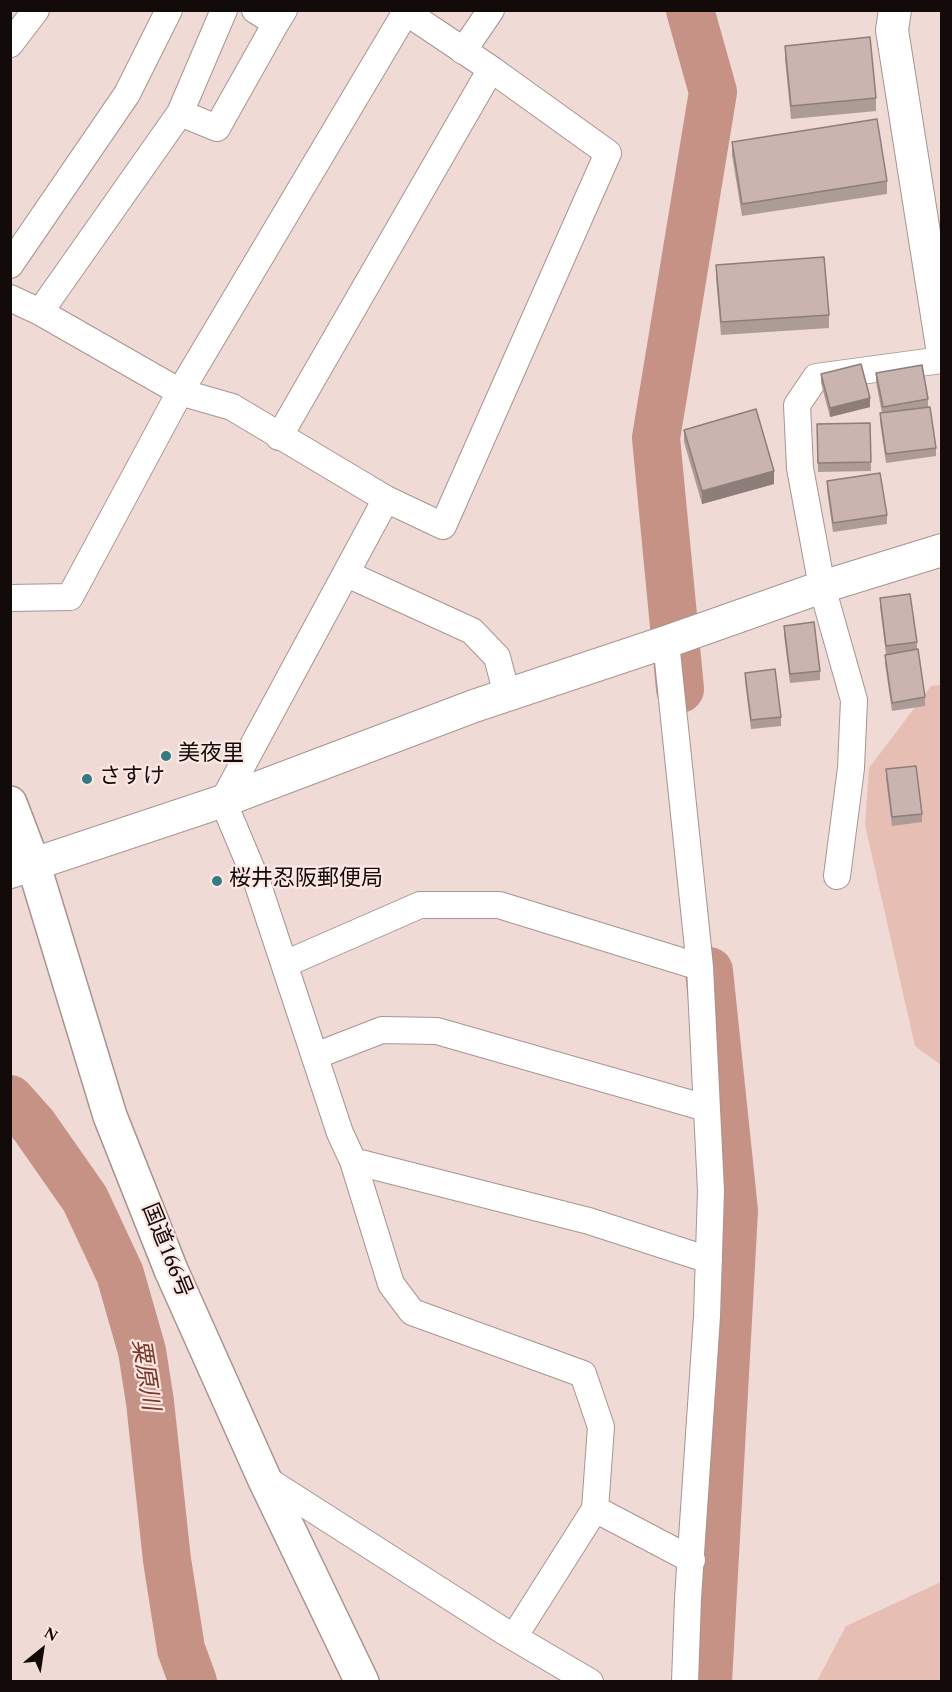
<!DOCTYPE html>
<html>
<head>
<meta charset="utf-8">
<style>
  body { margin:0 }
  #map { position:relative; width:952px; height:1692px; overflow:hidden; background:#efdad5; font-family:Spectral,serif }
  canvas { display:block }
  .frame { position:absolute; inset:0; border:12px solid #120b09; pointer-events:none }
  .north { position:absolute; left:12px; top:1620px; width:60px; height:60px; -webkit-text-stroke:4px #fce7e2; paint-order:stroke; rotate:30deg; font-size:16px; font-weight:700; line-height:24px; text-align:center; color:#120b09 }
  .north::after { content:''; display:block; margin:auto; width:21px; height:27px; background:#120b09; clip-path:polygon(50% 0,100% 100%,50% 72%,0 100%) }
</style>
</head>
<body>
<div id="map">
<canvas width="952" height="1692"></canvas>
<div class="frame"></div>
<div class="north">N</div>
</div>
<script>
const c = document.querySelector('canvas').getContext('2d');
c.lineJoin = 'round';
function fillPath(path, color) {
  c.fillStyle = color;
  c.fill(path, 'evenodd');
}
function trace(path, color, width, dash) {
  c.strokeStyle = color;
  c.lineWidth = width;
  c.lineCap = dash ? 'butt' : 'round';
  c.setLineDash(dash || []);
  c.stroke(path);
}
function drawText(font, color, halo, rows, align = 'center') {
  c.font = font + ' Spectral,"Noto Sans JP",serif';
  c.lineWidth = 4.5;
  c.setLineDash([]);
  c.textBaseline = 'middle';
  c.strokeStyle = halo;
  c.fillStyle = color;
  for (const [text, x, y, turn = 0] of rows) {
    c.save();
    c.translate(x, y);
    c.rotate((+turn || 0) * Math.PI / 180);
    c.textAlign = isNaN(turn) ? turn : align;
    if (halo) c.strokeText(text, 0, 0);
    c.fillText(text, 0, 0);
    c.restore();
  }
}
fillPath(new Path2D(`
  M941 685V1065L915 1046 865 825 869 768 931 686Z
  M941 1582V1681H817L846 1626Z`), '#e7beb4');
trace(new Path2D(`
  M680 689 656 438 713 92 690 10
  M10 1099 34 1126 85 1199 120 1274 142 1351 150 1402 167 1560 181 1649 193 1682
  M708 1682 734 1211 709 971`), '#c69285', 48);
const minor = new Path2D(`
  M255 10 276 23 284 10
  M10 44 36 10
  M463 51 491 10
  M180 113 217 128 276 23
  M10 265 127 94 169 10
  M10 298 40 312 180 392 232 407 386 499 443 526 608 153 491 69 406 12
  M40 312 180 113 224 10
  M279 437 491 69
  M386 499 223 801 257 882 340 1133 353 1161 391 1284 412 1312 583 1374 601 1427 595 1509 692 1560
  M347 574 472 631 497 657 507 695
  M10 598 70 597 180 392 407 10
  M666 642 700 967
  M837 876 851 768 854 700 822 587 800 468 797 405 816 377 942 360
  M285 964 420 905H499L700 967 711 1191 707 1316 688 1598 685 1682
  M315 1056 382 1030 437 1031 706 1108
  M353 1161 589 1221 709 1260
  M264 1478 505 1632 590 1682
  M514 1637 595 1509`);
const tertiary = new Path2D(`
  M895 10 892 30 942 347
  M10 872 223 801 474 706 666 642 822 587 942 550`);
const trunk = new Path2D(`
  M10 803 34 866 110 1116 171 1270 264 1478 362 1682`);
trace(minor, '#a89490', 28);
trace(tertiary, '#a89490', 34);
trace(trunk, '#a89490', 36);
trace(minor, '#fff', 26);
trace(tertiary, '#fff', 32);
trace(trunk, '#fff', 33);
fillPath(new Path2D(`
  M785 46 876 98V111L791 119 785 59Z
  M732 142 887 181V194L742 216 732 155Z
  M716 265 829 315V328L721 335 716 278Z
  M876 373 928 399V407L936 448V456L886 463 880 422V413H882L876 382Z
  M821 374 870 407 830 417 821 383Z
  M870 423 871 471 818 472 817 424Z
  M684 430 774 484 702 504 684 442Z
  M827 481 887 515V524L833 532 827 490Z
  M880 598 917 642V650L925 697V706L892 711 885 664V655L886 654 880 607Z
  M784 626 820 671V680L790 683 784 635Z
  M745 673 781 717V726L751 729 745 681Z
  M886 769 922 814V822L892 826 886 778Z`), '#ad9b96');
fillPath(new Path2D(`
  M870 398V407L830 417V408Z
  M774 471V484L702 504V491Z`), '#8d7e7a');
const building = new Path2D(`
  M870 37 876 98 791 106 785 46Z
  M877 119 887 181 742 204 732 142Z
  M824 257 829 315 721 322 716 265Z
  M861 364 870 398 830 408 821 374Z
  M922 365 928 399 883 407 876 373Z
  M930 407 936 448 886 454 880 413Z
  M756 409 774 471 702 491 684 430Z
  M870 423 871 462 818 463 817 424Z
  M880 473 887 515 833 523 827 481Z
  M910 594 917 642 886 646 880 598Z
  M814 622 820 671 790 674 784 626Z
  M918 649 925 697 892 703 885 655Z
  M775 669 781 717 751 720 745 673Z
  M916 766 922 814 892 817 886 769Z`);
fillPath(building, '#c9b4af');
trace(building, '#8d7e7a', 1.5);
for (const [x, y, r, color] of [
  [166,756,6,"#337b83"],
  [87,779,6,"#337b83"],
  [217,881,6,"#337b83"]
]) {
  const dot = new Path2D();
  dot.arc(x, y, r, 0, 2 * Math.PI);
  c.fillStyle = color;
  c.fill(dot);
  trace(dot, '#fce7e2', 2);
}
drawText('22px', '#120b09', '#fce7e2', [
  ["美夜里",178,756],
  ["さすけ",99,779],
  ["桜井忍阪郵便局",229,881]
], 'left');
drawText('22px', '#120b09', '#fce7e2', [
  ["国道166号",165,1251,68]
]);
drawText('italic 24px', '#793728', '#fce7e2', [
  ["粟原川",143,1375,81]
]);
</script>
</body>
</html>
